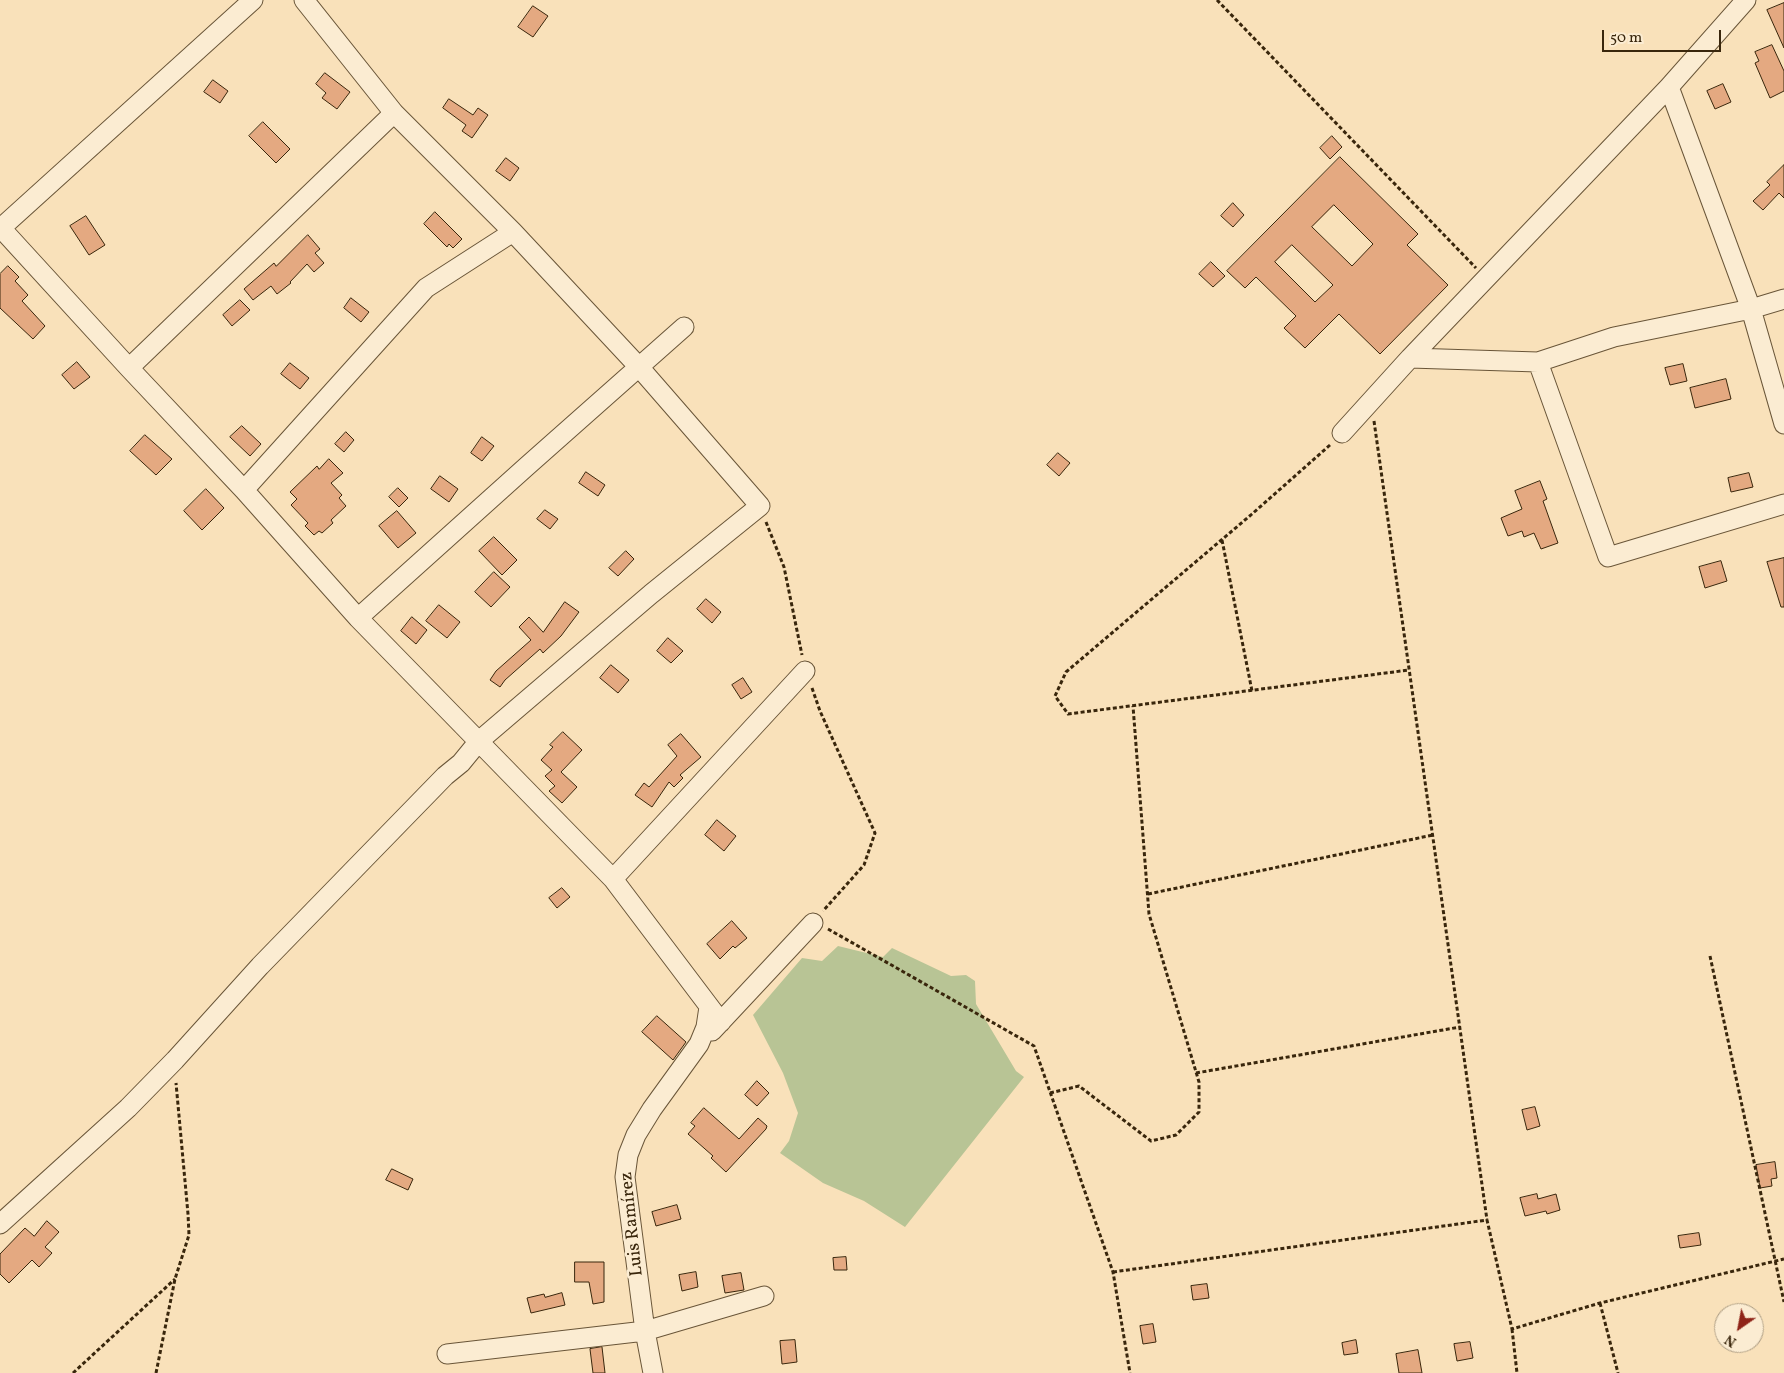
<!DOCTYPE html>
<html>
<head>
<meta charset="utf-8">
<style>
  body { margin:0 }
  #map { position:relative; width:1784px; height:1373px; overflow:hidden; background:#f9e1ba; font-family:Vollkorn,serif }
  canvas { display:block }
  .north { position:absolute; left:1714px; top:1303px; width:50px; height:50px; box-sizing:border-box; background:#fbecd2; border:1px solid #ad9d83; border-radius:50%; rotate:213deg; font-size:14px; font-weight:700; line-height:20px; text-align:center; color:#39260c }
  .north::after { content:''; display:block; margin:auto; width:18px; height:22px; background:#8f2418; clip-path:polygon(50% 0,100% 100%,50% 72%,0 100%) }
  .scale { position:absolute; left:1602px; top:30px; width:119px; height:22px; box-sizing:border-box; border:2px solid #39260c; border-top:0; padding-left:6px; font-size:15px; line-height:18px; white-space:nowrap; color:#39260c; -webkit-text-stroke:4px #fbecd2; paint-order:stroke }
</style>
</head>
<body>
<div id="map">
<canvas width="1784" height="1373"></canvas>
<div class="north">N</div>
<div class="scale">50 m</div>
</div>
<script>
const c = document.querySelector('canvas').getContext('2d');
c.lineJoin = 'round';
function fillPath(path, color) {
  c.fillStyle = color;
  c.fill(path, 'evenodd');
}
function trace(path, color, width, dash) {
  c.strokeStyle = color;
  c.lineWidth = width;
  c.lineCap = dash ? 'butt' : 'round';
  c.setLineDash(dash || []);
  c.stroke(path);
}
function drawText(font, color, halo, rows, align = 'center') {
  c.font = font + ' Vollkorn,serif';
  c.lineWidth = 5;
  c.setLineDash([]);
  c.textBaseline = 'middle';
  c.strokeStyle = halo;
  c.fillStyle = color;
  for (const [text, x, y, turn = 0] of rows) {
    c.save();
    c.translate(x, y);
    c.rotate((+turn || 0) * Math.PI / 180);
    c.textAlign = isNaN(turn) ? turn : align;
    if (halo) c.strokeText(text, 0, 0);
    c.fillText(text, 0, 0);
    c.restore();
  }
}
fillPath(new Path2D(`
  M838 946 883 957 892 948 951 976 966 975 975 981 976 1004 1016 1071 1024 1077 905 1227 864 1201 823 1183 780 1153 789 1141 798 1113 783 1073 753 1015 802 958 822 961Z`), '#b8c495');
const building = new Path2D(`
  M1784 3V48L1767 10Z
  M533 6 548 16 533 37 518 27Z
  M1772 45 1784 71V91L1770 98 1755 63 1759 61 1755 52Z
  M325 73 350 92 337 109 322 98 326 93 316 84Z
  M213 80 228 91 220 103 204 92Z
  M1723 84 1731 102 1715 109 1707 91Z
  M449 99 473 115 478 108 488 115 472 138 462 131 466 125 443 108Z
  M263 122 290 149 276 163 249 136Z
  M1332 136 1342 147 1330 159 1320 148Z
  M1340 157 1418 234 1407 245 1448 285 1380 354 1339 314 1305 348 1284 328 1296 316 1256 277 1245 288 1227 271ZM1334 205 1373 244 1352 266 1312 227ZM1292 245 1333 285 1315 302 1275 262Z
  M506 158 519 168 510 181 496 171Z
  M1784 165V198L1779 193 1763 210 1753 201 1770 185 1767 182Z
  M1233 203 1244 215 1233 227 1221 216Z
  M435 212 462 239 453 248 449 244 447 247 424 224Z
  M86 216 105 245 89 255 70 226Z
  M308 235 320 249 315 253 324 263 314 272 307 264 290 282 291 283 277 294 271 286 253 300 244 289 274 263 276 266Z
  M1211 262 1225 276 1213 287 1199 274Z
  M8 266 19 277 15 281 28 295 22 301 45 326 33 339 0 308V274Z
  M351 298 369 312 361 322 344 308Z
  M240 300 250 310 232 326 223 315Z
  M77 362 90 377 74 389 62 375Z
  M290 363 309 378 300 389 281 374Z
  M1683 364 1687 381 1670 385 1665 368Z
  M1726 379 1731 399 1695 408 1690 388Z
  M242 426 261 444 250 456 230 437Z
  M346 432 354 440 344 452 335 444Z
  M145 435 172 459 156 475 130 451Z
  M482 437 494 446 482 461 471 453Z
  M1058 453 1070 463 1059 476 1047 465Z
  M329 459 343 473 331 483 342 495 339 498 346 506 331 520 333 523 322 533 319 531 314 535 305 526 308 523 291 505 297 499 290 492 317 466 319 469Z
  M586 472 605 485 598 496 579 483Z
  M1749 473 1753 487 1731 492 1728 478Z
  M440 476 458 489 449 502 431 489Z
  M1540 481 1547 499 1543 501 1558 543 1541 549 1534 533 1524 537 1522 531 1508 536 1501 518 1522 509 1515 491Z
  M398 488 408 498 399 507 389 497Z
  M206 489 224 508 202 530 184 511Z
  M545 510 558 519 550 529 537 519Z
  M397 511 416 533 398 548 379 526Z
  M494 537 517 560 502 575 479 551Z
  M626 551 634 559 618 576 609 568Z
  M1784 558V607H1781L1767 562Z
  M1721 561 1727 581 1705 588 1699 567Z
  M494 572 510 587 491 607 475 592Z
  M706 599 721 612 712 623 697 609Z
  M565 602 579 612 561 636 543 653 540 649 505 680 500 687 490 680 496 671 531 640 519 627 529 617 543 632Z
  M439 605 460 622 447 638 426 621Z
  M412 617 427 630 416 644 401 631Z
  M668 638 683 651 671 663 657 651Z
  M611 665 629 680 618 693 600 678Z
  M743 678 752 692 741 699 732 685Z
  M563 732 582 750 561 772 577 787 562 803 549 791 555 786 545 776 552 770 541 760 553 747 550 745Z
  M681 734 701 757 680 775 683 778 674 787 669 782 652 807 635 795 644 783 649 787 677 756 668 745Z
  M717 820 736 836 724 851 705 835Z
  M562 888 570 897 557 908 549 898Z
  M732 921 747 938 735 948 733 946 720 959 707 944Z
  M657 1016 686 1042 673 1060 642 1032Z
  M757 1081 769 1093 757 1106 745 1095Z
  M1535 1107 1540 1126 1527 1130 1522 1110Z
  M704 1108 739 1139 758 1118 767 1126 766 1129 726 1172 711 1158 713 1156 688 1134 695 1126 691 1123Z
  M1775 1162 1777 1178 1771 1179 1772 1186 1760 1188 1756 1165Z
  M392 1169 413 1179 408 1190 386 1180Z
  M1537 1194 1538 1199 1556 1194 1560 1210 1547 1214 1546 1211 1525 1216 1520 1198Z
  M677 1205 681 1219 656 1226 652 1212Z
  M47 1221 59 1232 45 1247 52 1253 39 1267 32 1260 9 1283 0 1274V1254L25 1228 34 1236Z
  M1699 1233 1701 1245 1680 1248 1678 1236Z
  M846 1257 847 1270H834L833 1258Z
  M575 1262H604V1302L593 1304 589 1282H575Z
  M696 1272 698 1287 682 1291 679 1275Z
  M741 1273 744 1290 725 1293 722 1276Z
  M1207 1284 1209 1298 1193 1300 1191 1286Z
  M562 1293 565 1305 531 1313 527 1298 544 1294 545 1297Z
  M1153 1324 1156 1342 1143 1344 1140 1326Z
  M795 1340 797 1362 782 1364 780 1341Z
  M1356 1340 1358 1353 1344 1355 1342 1343Z
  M1470 1342 1473 1358 1457 1361 1454 1344Z
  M602 1347 605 1373H593L590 1349Z
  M1418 1350 1422 1373H1399L1396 1354Z`);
fillPath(building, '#e4a981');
trace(building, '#39260c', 1);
const street = new Path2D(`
  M1669 87 1751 309 1784 424
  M0 227 129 368 244 490 358 618 613 879 721 1022
  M1 228 253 0
  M1410 358 1538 362 1614 337 1751 309 1784 299
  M1538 362 1608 557 1784 504
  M129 368 394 113
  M1342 433 1410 358 1669 87 1746 0
  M244 490 426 288 513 232
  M358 618 526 467 684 327
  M613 879 805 671
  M712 1031 813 923
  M0 1224 128 1108 175 1060 260 966 445 776 461 763 479 741 651 594 760 506 639 367 513 232 394 113 304 0
  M447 1354 645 1331 764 1296
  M653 1373 645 1331 625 1177 628 1155 636 1135 652 1109 699 1044 706 1027 709 1007`);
trace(street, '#695538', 21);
trace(new Path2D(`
  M1217 0 1476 268
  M1374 421 1487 1220
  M1330 445 1252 514 1066 672 1055 696 1068 714 1409 670
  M766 522 784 567 802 655
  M1222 540 1252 691
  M812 688 820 711 875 833 864 865 823 911
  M1148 894 1433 835
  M828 929 1034 1046 1113 1272 1130 1373
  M1710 956 1784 1302
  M1196 1073 1460 1027
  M1050 1093 1079 1086 1151 1141 1176 1135 1199 1112V1082L1149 914 1133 706
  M1113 1272 1487 1220 1512 1329 1600 1303 1784 1259
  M1600 1303 1618 1373
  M1512 1329 1517 1373
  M73 1373 175 1279
  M156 1373 175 1279 189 1235 188 1214 176 1083`), '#39260c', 3, [4, 2.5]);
trace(street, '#fbecd2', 19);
drawText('18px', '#39260c', '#fbecd2', [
  ["Luis Ramírez",633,1224,-96]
]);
</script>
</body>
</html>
